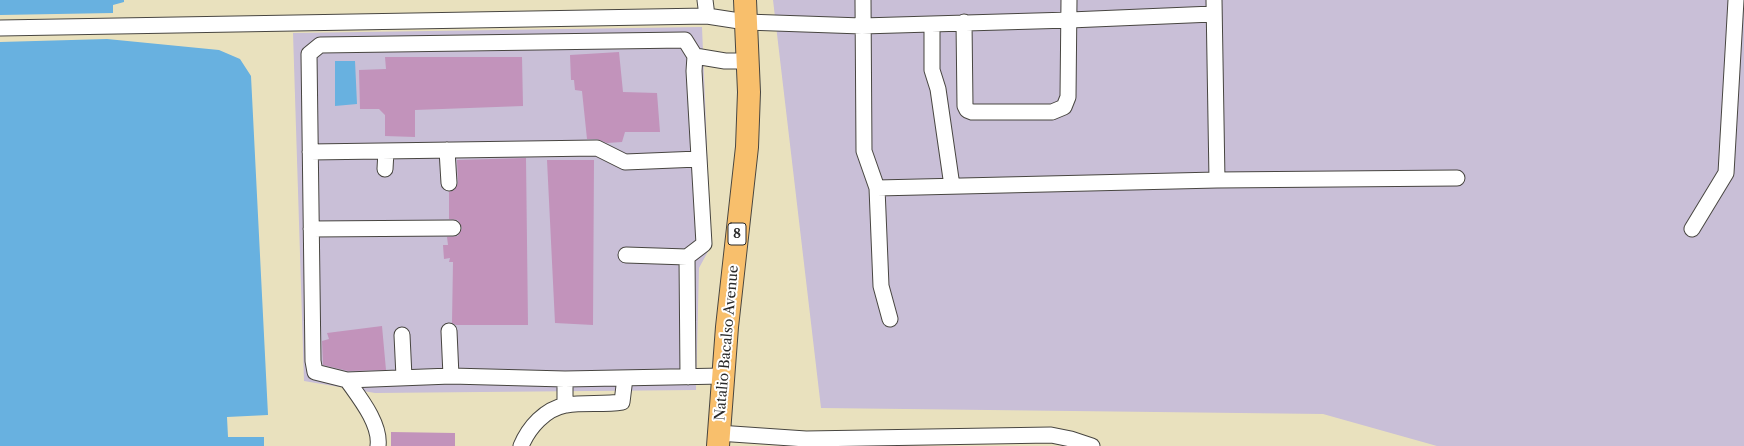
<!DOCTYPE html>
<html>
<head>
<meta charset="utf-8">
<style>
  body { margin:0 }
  canvas { display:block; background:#e9e1be }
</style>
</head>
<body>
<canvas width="1744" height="446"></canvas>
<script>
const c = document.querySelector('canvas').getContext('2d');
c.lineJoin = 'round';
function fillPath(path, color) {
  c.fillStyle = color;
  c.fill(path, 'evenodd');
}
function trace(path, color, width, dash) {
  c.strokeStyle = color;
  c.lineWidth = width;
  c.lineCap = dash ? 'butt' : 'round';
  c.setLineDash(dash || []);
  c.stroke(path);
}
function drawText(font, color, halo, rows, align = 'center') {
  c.font = font + ' "Libre Caslon Text",serif';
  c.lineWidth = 4;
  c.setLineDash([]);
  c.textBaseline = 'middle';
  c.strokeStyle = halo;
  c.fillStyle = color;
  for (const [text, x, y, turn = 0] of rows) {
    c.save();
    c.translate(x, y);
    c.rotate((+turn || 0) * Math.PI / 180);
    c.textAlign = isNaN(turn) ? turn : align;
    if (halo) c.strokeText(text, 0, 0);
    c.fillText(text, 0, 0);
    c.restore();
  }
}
fillPath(new Path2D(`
  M773 0H1744V446H1437L1323 414 821 408Z
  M702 27 711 246 699 268 696 390 375 393 304 381 293 33Z`), '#c9bfd7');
fillPath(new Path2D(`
  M0 0H124V2L113 5V13L0 15Z
  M107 39 219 50 240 59 251 76 268 415 227 417 228 437H264V446H0V42Z
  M335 61H355L357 104 335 106Z`), '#68b1e0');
fillPath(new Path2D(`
  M619 52 623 92 657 93 660 132H625L622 142 607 143 597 139H587L582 91 575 90 574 80H571L570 55Z
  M385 57H522L523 106 415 110V137L385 136V115L379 109H360L359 70 386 69Z
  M526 158 528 325H456L452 323 453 262H449L450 258 444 259 443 245H448L447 237 458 236 462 228 458 220 449 219V192L454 190 458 183 457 160Z
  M547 160H594L593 325 555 323Z
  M382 326 386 370 348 371 323 365 322 341 329 339 327 333Z
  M391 432 455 433V446H391Z`), '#c293bb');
const minor = new Path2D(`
  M705 0 707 16
  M863 0 864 151 877 188 1217 180 1457 178
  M1214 0 1217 180
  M964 22 965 106 967 110 972 112H1052L1064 107 1068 97 1069 0
  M932 24V70L938 89 952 186
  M0 28 707 16 746 22 862 26 1070 20 1213 14
  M447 150 449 183
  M310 152 597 148 625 162 699 159
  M385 169 386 151
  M877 188 881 286 890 319
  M311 229 453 228
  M1692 229 1726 173 1736 0
  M626 255 687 257 704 244 694 71 695 56
  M687 257 688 377
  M449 331 451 376
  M402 335 404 377
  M723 376 565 379 451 376 347 380 315 372 313 361 309 54 320 45 685 40 695 56 725 61H748
  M347 380C359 397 381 424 378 446
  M565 405V379
  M718 433 806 439 1051 435 1071 439 1092 446
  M521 446C529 427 545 409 566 405 584 402 604 405 622 402L625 378`);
const highway = new Path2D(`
  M718 446 727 327 747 147 749 92 745 0`);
trace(minor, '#484641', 17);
trace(highway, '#484641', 24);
trace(minor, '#fff', 15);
trace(highway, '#f8bf6c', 22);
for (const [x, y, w] of [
  [737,234,18]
]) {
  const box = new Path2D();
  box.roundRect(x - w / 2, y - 11, w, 22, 3);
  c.fillStyle = '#fff';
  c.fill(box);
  trace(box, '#2b2b2b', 1);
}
drawText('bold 13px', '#2b2b2b', null, [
  ["8",737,234]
]);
drawText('14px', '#2b2b2b', '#fff', [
  ["Natalio Bacalso Avenue",727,343,-85]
]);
</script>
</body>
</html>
